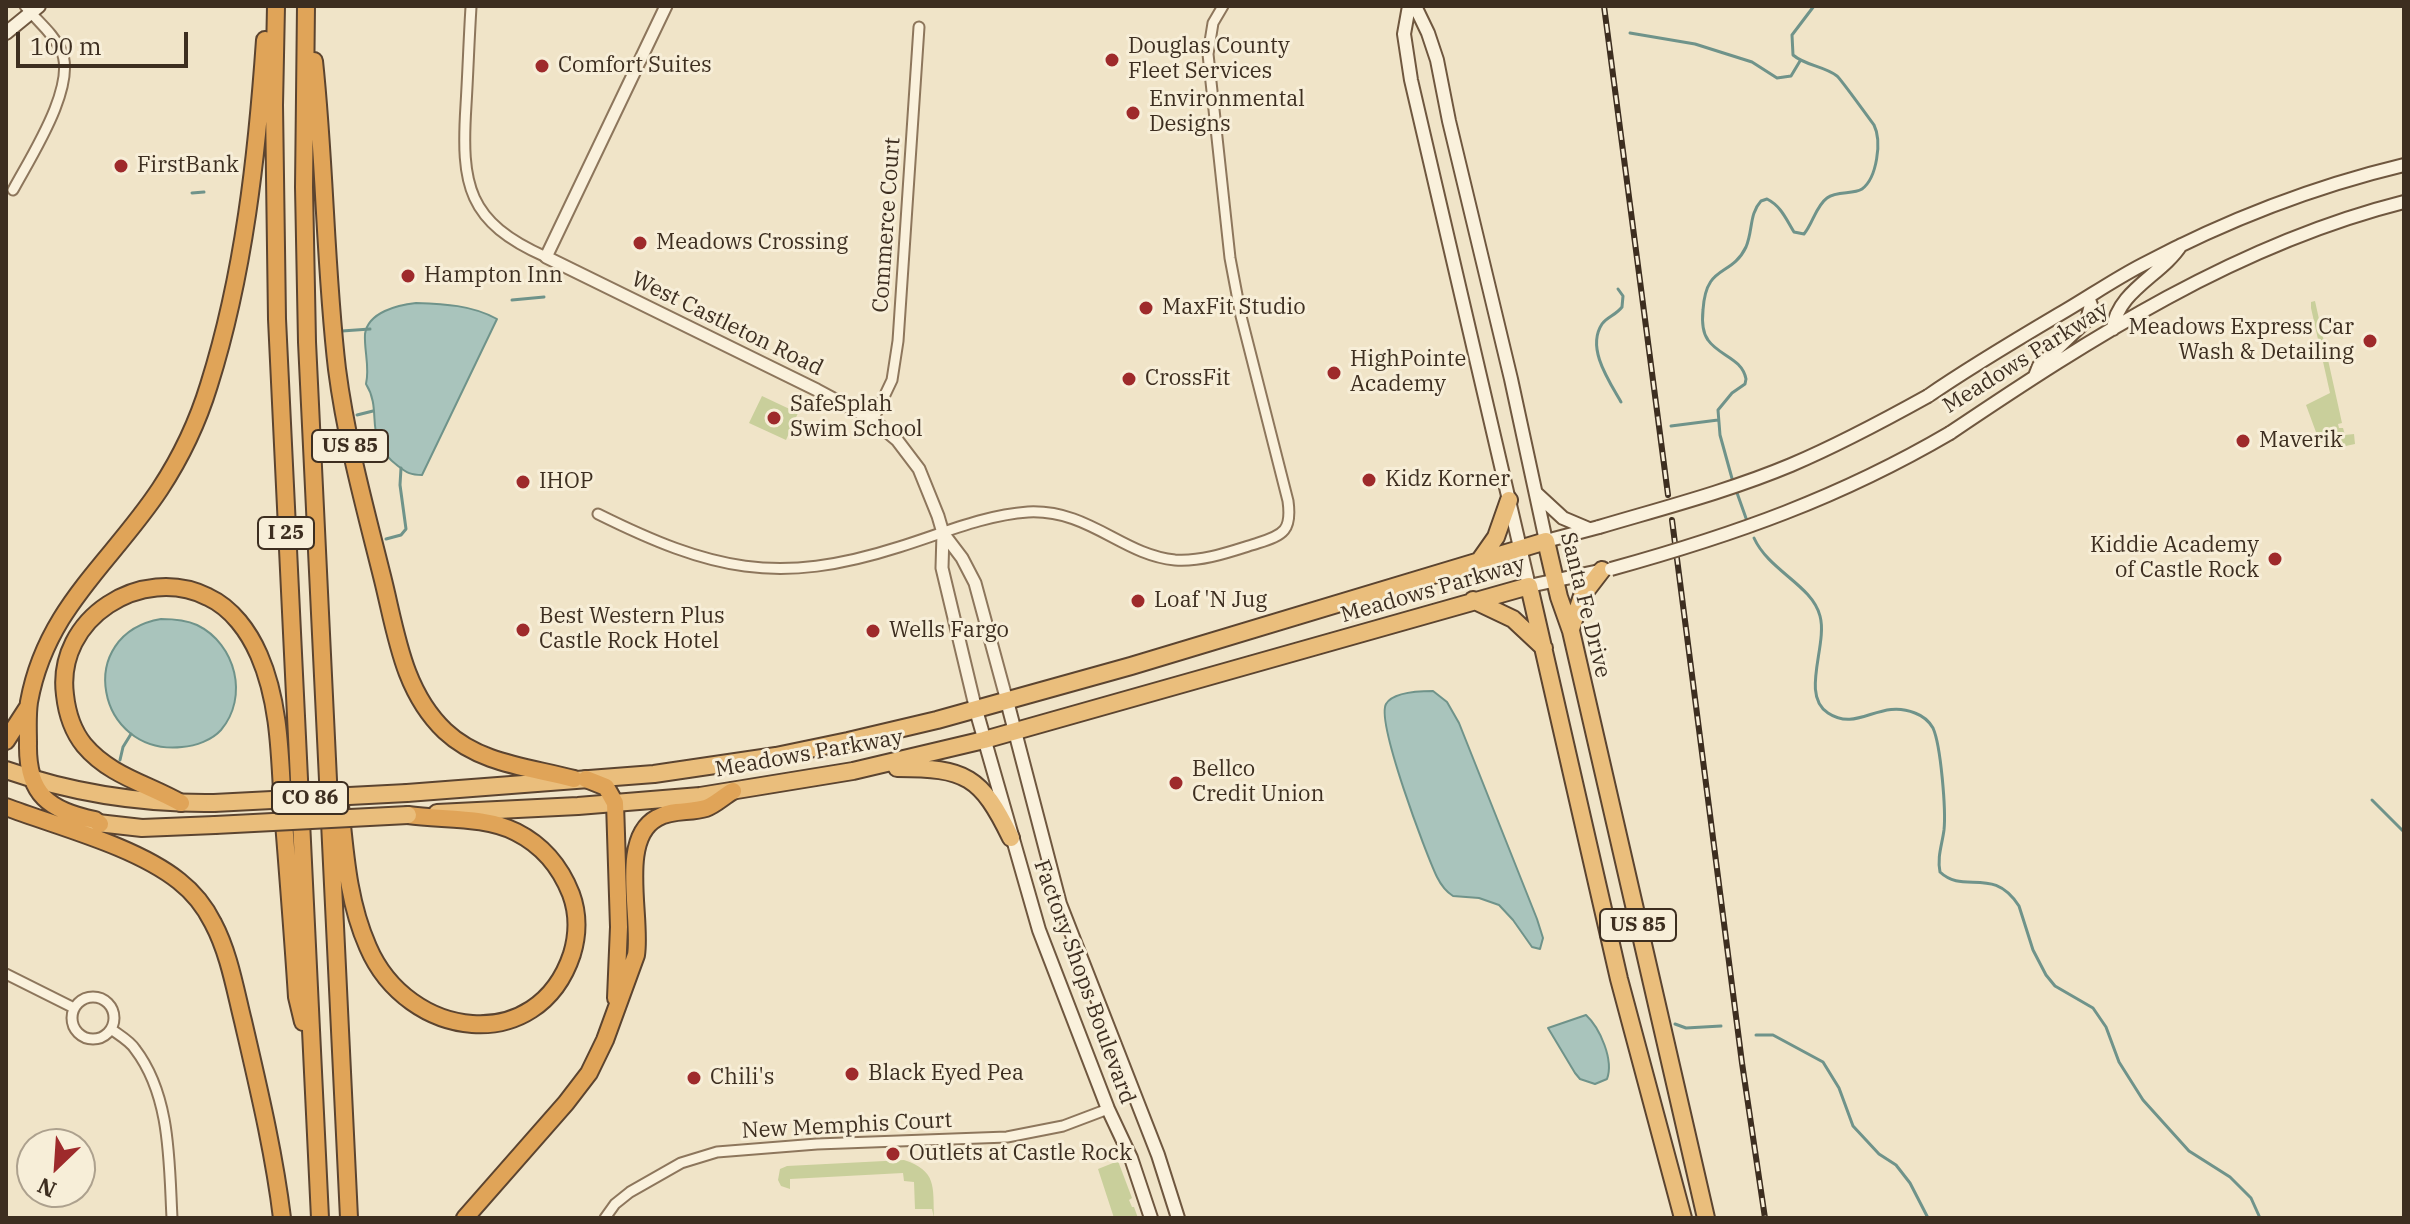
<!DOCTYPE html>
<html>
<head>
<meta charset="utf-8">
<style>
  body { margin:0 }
  #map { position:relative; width:2410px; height:1224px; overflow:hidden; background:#f0e4c8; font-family:"IBM Plex Serif",serif }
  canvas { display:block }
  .frame { position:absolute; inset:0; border:8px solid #3d2e20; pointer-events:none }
  .north { position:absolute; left:16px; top:1128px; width:80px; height:80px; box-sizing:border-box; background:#f7eed8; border:2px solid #ada18e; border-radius:50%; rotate:205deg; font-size:22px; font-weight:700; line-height:32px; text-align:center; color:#3d2e20 }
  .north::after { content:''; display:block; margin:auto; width:28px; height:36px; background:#9e2a2b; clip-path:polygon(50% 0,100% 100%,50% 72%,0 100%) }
  .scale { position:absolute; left:16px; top:32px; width:172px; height:36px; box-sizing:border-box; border:4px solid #3d2e20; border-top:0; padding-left:10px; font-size:24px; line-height:28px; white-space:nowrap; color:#3d2e20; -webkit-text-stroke:6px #f7eed8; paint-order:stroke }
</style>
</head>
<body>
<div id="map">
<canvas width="2410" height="1224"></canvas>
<div class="frame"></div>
<div class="north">N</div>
<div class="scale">100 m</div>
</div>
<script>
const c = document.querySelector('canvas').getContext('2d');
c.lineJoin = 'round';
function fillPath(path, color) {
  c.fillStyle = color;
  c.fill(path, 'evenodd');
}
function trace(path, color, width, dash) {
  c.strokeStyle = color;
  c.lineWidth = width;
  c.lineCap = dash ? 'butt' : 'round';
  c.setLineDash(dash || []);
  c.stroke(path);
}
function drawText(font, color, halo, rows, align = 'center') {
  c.font = font + ' "IBM Plex Serif",serif';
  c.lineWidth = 6;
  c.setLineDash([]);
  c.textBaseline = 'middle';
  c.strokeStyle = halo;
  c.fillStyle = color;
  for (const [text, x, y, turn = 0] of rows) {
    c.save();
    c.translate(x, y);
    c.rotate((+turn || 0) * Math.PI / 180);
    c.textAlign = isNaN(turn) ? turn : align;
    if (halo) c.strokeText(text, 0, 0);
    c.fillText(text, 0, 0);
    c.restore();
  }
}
fillPath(new Path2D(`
  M2315 301 2342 423 2338 424 2339 428H2343L2345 435 2354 434 2355 444 2341 447 2339 437 2335 435 2320 443 2306 405 2330 393 2311 308V302Z
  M762 396 798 413 786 440 749 423Z
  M904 1160C937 1171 933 1186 934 1218L932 1209H915L914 1182 904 1181 903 1173 790 1179V1189L781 1186 778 1180 780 1169 787 1166Z
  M1118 1161 1132 1198 1129 1200 1132 1207H1134L1138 1218H1114L1098 1169Z`), '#c9cf9b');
const water = new Path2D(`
  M416 303C444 304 472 305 497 319L422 475C411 475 407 473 398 466 361 438 384 413 366 384 370 367 364 351 365 334 368 312 398 305 416 303Z
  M161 619C174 619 186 620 197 625 236 644 249 697 221 730 212 740 196 746 182 747 96 756 73 634 161 619Z
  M1433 691 1447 702 1459 723 1537 919 1543 938 1540 949 1532 947 1513 920 1499 905 1479 898 1453 896C1445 891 1441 885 1437 877 1426 854 1376 722 1386 704 1393 692 1420 691 1433 691Z
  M1586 1015C1600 1028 1614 1060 1607 1079L1595 1084 1580 1079 1575 1073 1548 1028Z`);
fillPath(water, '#a9c4bc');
trace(water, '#6f938a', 2);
trace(new Path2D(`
  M1630 33 1695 44 1752 62 1777 78 1791 76 1800 61
  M185 170 202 172
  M192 193 204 192
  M1618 289 1623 296 1622 307C1616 315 1607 317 1602 324 1586 348 1609 381 1621 402
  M512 300 544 297
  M342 331 370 329
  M357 415 373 411
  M1671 426 1718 420
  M1733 482 1720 435 1718 410 1732 393 1745 384 1746 379C1742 358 1719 356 1708 340 1702 332 1702 320 1703 310 1706 263 1731 278 1746 247 1753 231 1749 214 1761 201L1767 199C1781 206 1786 219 1794 232L1804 234C1813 223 1816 206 1827 198 1837 190 1853 195 1862 189 1877 178 1882 141 1874 125 1871 121 1840 78 1837 76 1824 66 1806 66 1793 55L1792 35 1814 6
  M1736 490 1747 521
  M1754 538C1769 571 1812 585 1820 616 1828 645 1800 695 1828 713 1858 733 1879 698 1915 713 1923 716 1929 721 1933 728 1941 746 1946 810 1944 830 1942 845 1937 857 1940 872 1964 895 1993 865 2019 906L2033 950 2046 975 2055 986 2093 1008 2106 1027 2119 1062 2143 1100 2189 1151 2230 1177 2251 1198 2260 1218
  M386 539 401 535 406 529 400 485 401 468
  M120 760 123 747 131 734
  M2372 800 2404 832
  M1675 1024 1686 1028 1721 1026
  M1756 1035H1773L1823 1062 1839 1088 1853 1126 1879 1154 1896 1165 1910 1183 1928 1218`), '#6f938a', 3);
const minor = new Path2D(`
  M471 7C469 39 468 72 466 105 461 185 467 222 546 257
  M13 190C30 158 78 85 61 50 53 33 37 21 25 6
  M873 420 892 380 898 341 919 27
  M598 514C711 570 777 586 899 547 941 534 984 515 1028 512 1089 509 1122 555 1175 560 1203 562 1232 551 1258 543 1284 535 1292 530 1288 501L1241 316 1230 258 1208 54 1213 23 1223 6
  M6 974 74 1008
  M72 1018a21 21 0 1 1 42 0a21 21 0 1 1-42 0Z
  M111 1029C119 1035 130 1041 135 1049 171 1096 169 1162 172 1218
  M605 1218 615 1204 630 1192 681 1163 717 1152 817 1144 1007 1137 1063 1126 1108 1109`);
const tertiary = new Path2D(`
  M666 6 546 257 817 390 873 420 897 440 919 469 938 516 943 533 942 568 976 710
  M943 533 962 558 975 583 1007 701`);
const secondary = new Path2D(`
  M1409 6 1404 34 1411 80 1529 586 1604 570
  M1415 6 1428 33 1437 60 1449 121 1511 379 1546 541 1599 527
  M6 33 39 6
  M2113 329C2117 291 2162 275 2181 245
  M2035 376 2039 366 2087 320 2091 305 2088 297
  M1928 396C1970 367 2014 341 2058 315 2086 299 2113 280 2142 265 2225 221 2312 187 2404 165
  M1950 433C2091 338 2237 244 2404 202
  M1537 494 1563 518 1589 529
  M1007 701 1060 904 1158 1155 1178 1218
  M976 710 1039 930 1108 1109 1131 1158 1151 1218`);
const trunk = new Path2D(`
  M1477 564 1496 537 1509 500
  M1473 600 1513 619 1544 648
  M1571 629 1582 596 1602 570
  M897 768C966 768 981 776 1011 838
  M6 770C75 794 141 804 214 803
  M407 793 654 774 776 756 848 741 937 720 1131 666 1546 541 1559 597 1571 631 1706 1218
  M437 813 578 806 700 796 853 771 984 740 1529 586 1619 979 1683 1218
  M89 822 142 828 215 825`);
const motorway = new Path2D(`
  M276 6 274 105 277 319 320 1218
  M306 6 304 187 307 342 349 1218
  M314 61C325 163 325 267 337 369 346 439 365 508 382 576 396 631 402 690 445 731 480 764 529 767 574 779
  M6 741 28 707
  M586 779 606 787 615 803 619 927 616 998
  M181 803C148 784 110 776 84 745 72 730 67 713 65 695 55 618 142 564 208 597 232 608 249 632 259 655 280 703 280 758 283 810 288 872 293 934 297 997L303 1022
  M340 805C345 854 348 902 368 947 408 1040 538 1057 572 954 578 934 578 913 571 894 560 866 542 845 516 832 484 816 443 820 408 815
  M6 807C59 827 135 846 179 881 193 892 205 907 213 923 229 953 235 989 243 1021 258 1086 274 1152 282 1218
  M100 824 95 820C50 811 27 795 28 744 28 730 27 716 29 702 46 608 111 563 160 489 181 457 198 421 209 385 244 274 257 155 265 40
  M465 1218 566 1103 589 1073 605 1040 636 955C642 918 618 839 657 818 672 809 690 813 706 808 715 805 724 796 733 791`);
trace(minor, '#8d765c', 13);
trace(tertiary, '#8d765c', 15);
trace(secondary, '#6f573f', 16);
trace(trunk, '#5b4430', 20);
trace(motorway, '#5b4430', 20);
trace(minor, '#faf1dc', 9);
trace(tertiary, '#faf1dc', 11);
trace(secondary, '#faf1dc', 12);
trace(trunk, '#eabe7c', 16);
trace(motorway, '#e0a458', 16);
const rail = new Path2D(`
  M1604 6 1668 495
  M1672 520 1742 1063 1765 1218`);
trace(rail, '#3d2e20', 6);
trace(rail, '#f7eed8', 3, [9]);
const secondaryBridge = new Path2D(`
  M1599 527C1663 508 1729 491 1791 465 1838 445 1883 421 1928 396
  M1611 569C1734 535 1839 498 1950 433`);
const trunkBridge = new Path2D(`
  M214 803 407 793
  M215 825 408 815`);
trace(secondaryBridge, '#6f573f', 16, []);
trace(trunkBridge, '#5b4430', 20, []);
trace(secondaryBridge, '#faf1dc', 12);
trace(trunkBridge, '#eabe7c', 16);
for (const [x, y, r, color] of [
  [1112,60,8,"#9e2a2b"],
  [542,66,8,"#9e2a2b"],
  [1133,113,8,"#9e2a2b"],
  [121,166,8,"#9e2a2b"],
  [640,243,8,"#9e2a2b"],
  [408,276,8,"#9e2a2b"],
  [1146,308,8,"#9e2a2b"],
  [2370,341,8,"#9e2a2b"],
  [1334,373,8,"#9e2a2b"],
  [1129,379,8,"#9e2a2b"],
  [774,418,8,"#9e2a2b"],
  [2243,441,8,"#9e2a2b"],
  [1369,480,8,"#9e2a2b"],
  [523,482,8,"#9e2a2b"],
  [2275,559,8,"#9e2a2b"],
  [1138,601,8,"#9e2a2b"],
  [523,630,8,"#9e2a2b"],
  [873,631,8,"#9e2a2b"],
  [1176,783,8,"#9e2a2b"],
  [852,1074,8,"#9e2a2b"],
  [694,1078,8,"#9e2a2b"],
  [893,1154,8,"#9e2a2b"]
]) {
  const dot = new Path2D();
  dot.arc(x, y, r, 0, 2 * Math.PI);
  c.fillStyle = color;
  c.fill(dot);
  trace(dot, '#f7eed8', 3);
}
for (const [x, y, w] of [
  [350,446,76],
  [286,533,56],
  [310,798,76],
  [1638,925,76]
]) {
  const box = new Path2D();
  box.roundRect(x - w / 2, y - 16, w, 32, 6);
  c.fillStyle = '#f7eed8';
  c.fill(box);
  trace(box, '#3d2e20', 2);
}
drawText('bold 20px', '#3d2e20', null, [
  ["US 85",350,446],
  ["I 25",286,533],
  ["CO 86",310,798],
  ["US 85",1638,925]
]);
drawText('22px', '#3d2e20', '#f7eed8', [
  ["Douglas County",1128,47],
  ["Fleet Services",1128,72],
  ["Comfort Suites",558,66],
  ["Environmental",1149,100],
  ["Designs",1149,125],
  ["FirstBank",137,166],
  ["Meadows Crossing",656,243],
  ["Hampton Inn",424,276],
  ["MaxFit Studio",1162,308],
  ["Meadows Express Car",2354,328,"right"],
  ["Wash & Detailing",2354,353,"right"],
  ["HighPointe",1350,360],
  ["Academy",1350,385],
  ["CrossFit",1145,379],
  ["SafeSplah",790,405],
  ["Swim School",790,430],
  ["Maverik",2259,441],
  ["Kidz Korner",1385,480],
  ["IHOP",539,482],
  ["Kiddie Academy",2259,546,"right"],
  ["of Castle Rock",2259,571,"right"],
  ["Loaf 'N Jug",1154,601],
  ["Best Western Plus",539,617],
  ["Castle Rock Hotel",539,642],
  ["Wells Fargo",889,631],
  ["Bellco",1192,770],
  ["Credit Union",1192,795],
  ["Black Eyed Pea",868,1074],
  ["Chili's",710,1078],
  ["Outlets at Castle Rock",909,1154]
], 'left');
drawText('22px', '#3d2e20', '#f7eed8', [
  ["Commerce Court",887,225,-86],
  ["West Castleton Road",727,324,26],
  ["Meadows Parkway",2026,358,-32],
  ["Meadows Parkway",1433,590,-16],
  ["Santa Fe Drive",1585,605,76],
  ["Meadows Parkway",809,754,-10],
  ["Factory Shops Boulevard",1084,982,70],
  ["New Memphis Court",847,1126,-3]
]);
</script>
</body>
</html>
